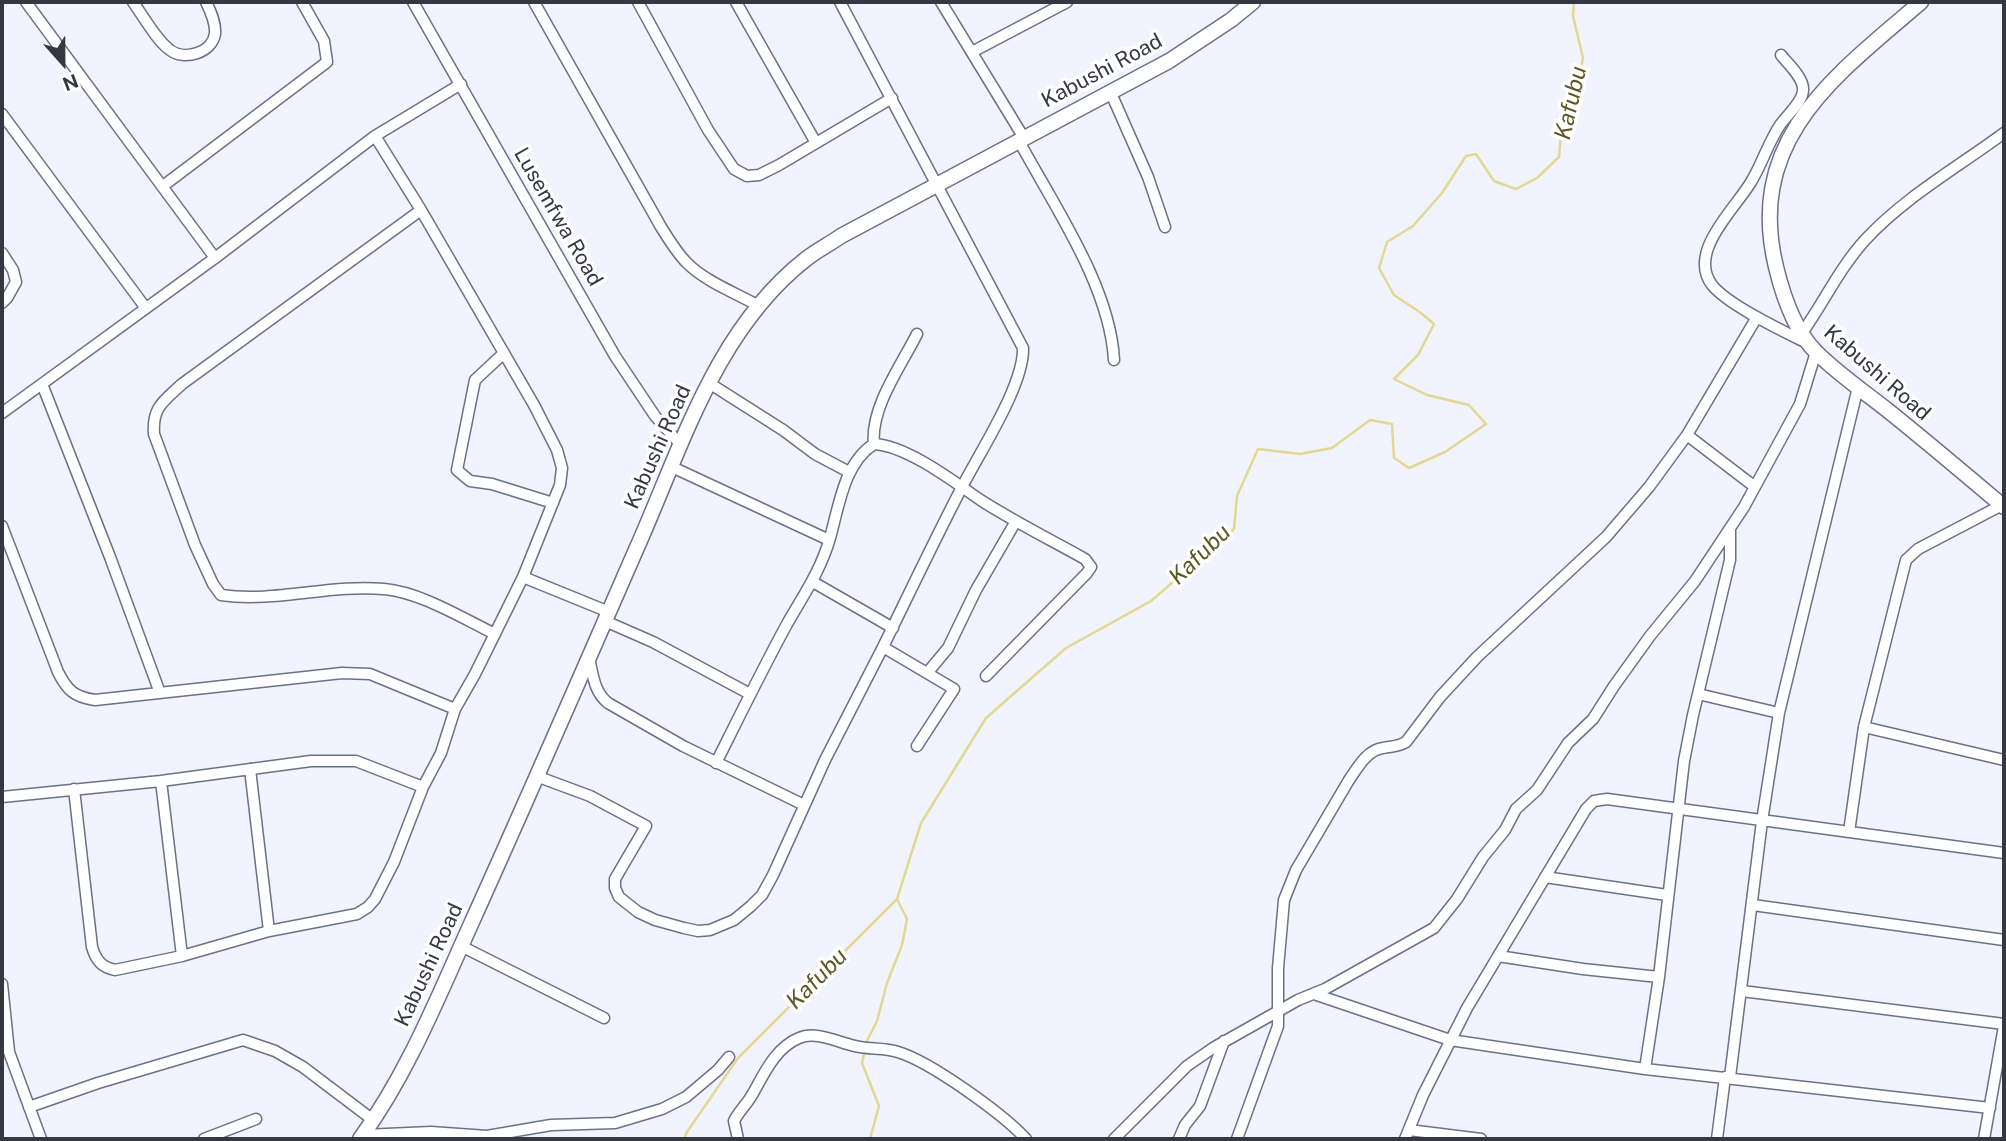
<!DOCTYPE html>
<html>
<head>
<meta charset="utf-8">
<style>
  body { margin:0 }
  #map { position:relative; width:2006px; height:1141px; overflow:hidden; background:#f1f3fe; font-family:"Public Sans",sans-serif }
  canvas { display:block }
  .frame { position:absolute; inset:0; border:4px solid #353741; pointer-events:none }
  .north { position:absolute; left:28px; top:28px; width:70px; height:70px; -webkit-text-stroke:5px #fff; paint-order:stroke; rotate:159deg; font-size:19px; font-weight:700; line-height:28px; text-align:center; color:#353741 }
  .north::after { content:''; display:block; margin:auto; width:24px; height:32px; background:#353741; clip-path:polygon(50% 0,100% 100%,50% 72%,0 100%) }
</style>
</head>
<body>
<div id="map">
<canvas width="2006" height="1141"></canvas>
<div class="frame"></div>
<div class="north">N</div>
</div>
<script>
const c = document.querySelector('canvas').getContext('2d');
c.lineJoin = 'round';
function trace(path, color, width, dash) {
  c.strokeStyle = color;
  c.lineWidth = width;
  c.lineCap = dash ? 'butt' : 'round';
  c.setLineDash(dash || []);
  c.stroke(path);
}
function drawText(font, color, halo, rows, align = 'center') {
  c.font = font + ' "Public Sans",sans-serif';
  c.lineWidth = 7;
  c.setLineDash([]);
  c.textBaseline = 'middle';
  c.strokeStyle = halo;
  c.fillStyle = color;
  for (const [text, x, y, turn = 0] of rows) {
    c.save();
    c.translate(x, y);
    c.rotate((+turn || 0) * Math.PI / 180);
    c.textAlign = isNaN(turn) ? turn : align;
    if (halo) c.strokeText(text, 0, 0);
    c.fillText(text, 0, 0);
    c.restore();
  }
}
trace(new Path2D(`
  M866 1043 877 1021 887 983 902 945 907 919 897 899
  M865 1049 862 1063 879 1106 870 1139
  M684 1139 687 1132 738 1058 897 899 921 823 986 718 1066 648 1151 601 1234 529 1237 496 1258 449 1300 454 1332 448 1370 420 1392 424 1394 458 1409 468 1445 452 1486 424 1469 405 1427 395 1394 379 1418 355 1434 324 1421 313 1394 295 1379 268 1387 242 1413 226 1442 193 1466 156 1476 154 1494 181 1516 189 1537 178 1559 157 1562 122 1579 77 1583 58 1573 16 1574 2`), '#e1d992', 2.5);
const minor = new Path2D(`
  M26 2 215 258
  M133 2C143 16 157 41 170 50 184 61 212 53 215 34 216 23 211 12 206 2
  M413 2 615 356 655 416 680 444
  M534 2 661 227C669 240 677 253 687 263 706 282 736 293 759 306
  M638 2 708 130 734 169 747 176 759 175 779 165 892 98
  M736 2 816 143
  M840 2 1023 348C1024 386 979 453 961 489 934 541 909 594 883 647L954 689 917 746
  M941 2 1024 138
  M972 52 1067 2
  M1781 55C1788 64 1804 78 1803 90 1803 102 1786 116 1780 125 1768 143 1762 164 1751 182 1735 209 1687 252 1712 285 1728 305 1783 331 1807 343
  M1110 91 1148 177 1165 227
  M2 114 145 307
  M1019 141C1054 206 1110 286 1114 360
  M163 186 327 62 324 41 302 2
  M421 210 182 384C164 401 152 407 154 434L195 545 213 584 221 595C275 603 330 584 384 589 420 592 462 618 495 634
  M2 253 13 270 16 282 7 298 2 303
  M1802 333C1824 302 1840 267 1866 239 1905 197 1958 167 2004 133
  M504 353 475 380 457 470 470 481 492 484 553 503
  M709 383 783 430 815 454 849 472
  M42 384 110 557 160 693
  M2 413 215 258 375 136 461 84
  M874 444C870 408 901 366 917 334
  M672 467 829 540
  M1755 487 1687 435 1757 317
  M2 526 58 672C67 690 74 697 95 700L342 673 370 674 455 709
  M523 577 609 612
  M813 582 893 628
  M605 621 653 642 750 694
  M589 658C593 675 594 692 608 703L683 746 804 805
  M928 672 948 648 976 590 1016 521
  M1698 694 1779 713
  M1864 727 2004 760
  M716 763C739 717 762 670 787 624 803 596 821 570 830 538 839 506 844 463 874 444 908 446 954 482 982 501 1015 522 1051 540 1085 559L1091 567 1087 573 986 676
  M250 769 269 931
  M536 776 590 796 646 826 615 879V888L619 897 638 912 655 920 684 928 698 931 710 930 734 920 751 906 762 895 773 875 825 760 883 647
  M161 781 182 956
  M74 789 92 947C96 960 101 967 115 970L182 956 269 931 357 914 368 907 375 899 394 862 423 787 441 753 455 709 475 674 523 577 560 485 562 468 557 450 534 405 421 210 375 136
  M2 797 161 781 311 761H356L423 787
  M1849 832 1864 727 1906 560 1918 549 2002 505
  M1545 877 1667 895
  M1753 905 2004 940
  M461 946 604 1018
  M1498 956 1583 969 1659 977
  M2 984 9 1052 41 1139
  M1742 991 2004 1024
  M1314 994 1450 1040 1645 1069 1990 1108
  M1645 1069 1659 977 1684 761 1693 715 1730 560V528
  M1730 1077 1762 821 1779 713 1858 387
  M29 1107 98 1083 243 1040 275 1051 303 1067 373 1120
  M1409 1130 1481 1139
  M364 1135 431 1132 487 1136 551 1125 615 1123 662 1109 686 1097 718 1070 729 1057
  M204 1139 256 1119
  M738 1139 734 1121C739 1111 747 1104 752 1095 764 1074 775 1048 799 1038 815 1031 835 1041 851 1045 866 1050 883 1047 898 1052 931 1062 1003 1114 1026 1139
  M1114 1139 1187 1066 1213 1048 1298 1000 1325 989 1434 928 1457 899 1483 857 1505 830 1516 809 1537 790 1568 743 1593 719 1614 686 1650 636 1695 581 1744 507 1800 404 1816 352
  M1179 1139 1185 1125 1200 1106 1224 1041
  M1237 1139 1278 1026V968L1284 900 1296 870 1349 780C1358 767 1367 750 1383 748 1392 746 1398 747 1406 742L1440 697 1477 657 1606 537 1649 487 1687 435
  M1405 1139 1423 1095 1467 1008 1586 809 1594 801 1607 799 2004 853
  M1717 1139 1725 1077
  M1984 1139 2004 1026`);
const major = new Path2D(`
  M1921 2C1835 76 1745 139 1776 267 1783 296 1794 330 1816 352 1837 373 1863 391 1886 409 1926 441 1965 474 2004 507
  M360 1139C408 1073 438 997 471 924 527 800 581 676 635 552 681 450 714 331 806 259 817 250 830 244 841 236L1169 61 1231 20 1253 2`);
trace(minor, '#6c7188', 13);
trace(major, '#6c7188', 17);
trace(minor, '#fff', 10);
trace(major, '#fff', 14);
drawText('21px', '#353741', '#fff', [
  ["Kabushi Road",1102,71,-28],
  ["Lusemfwa Road",558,217,60],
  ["Kabushi Road",1877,373,41],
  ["Kabushi Road",658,447,-66],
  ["Kabushi Road",429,965,-65]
]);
drawText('italic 23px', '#5d5723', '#fff', [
  ["Kafubu",1571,103,-77],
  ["Kafubu",1200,555,-44],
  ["Kafubu",817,979,-45]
]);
</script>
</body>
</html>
